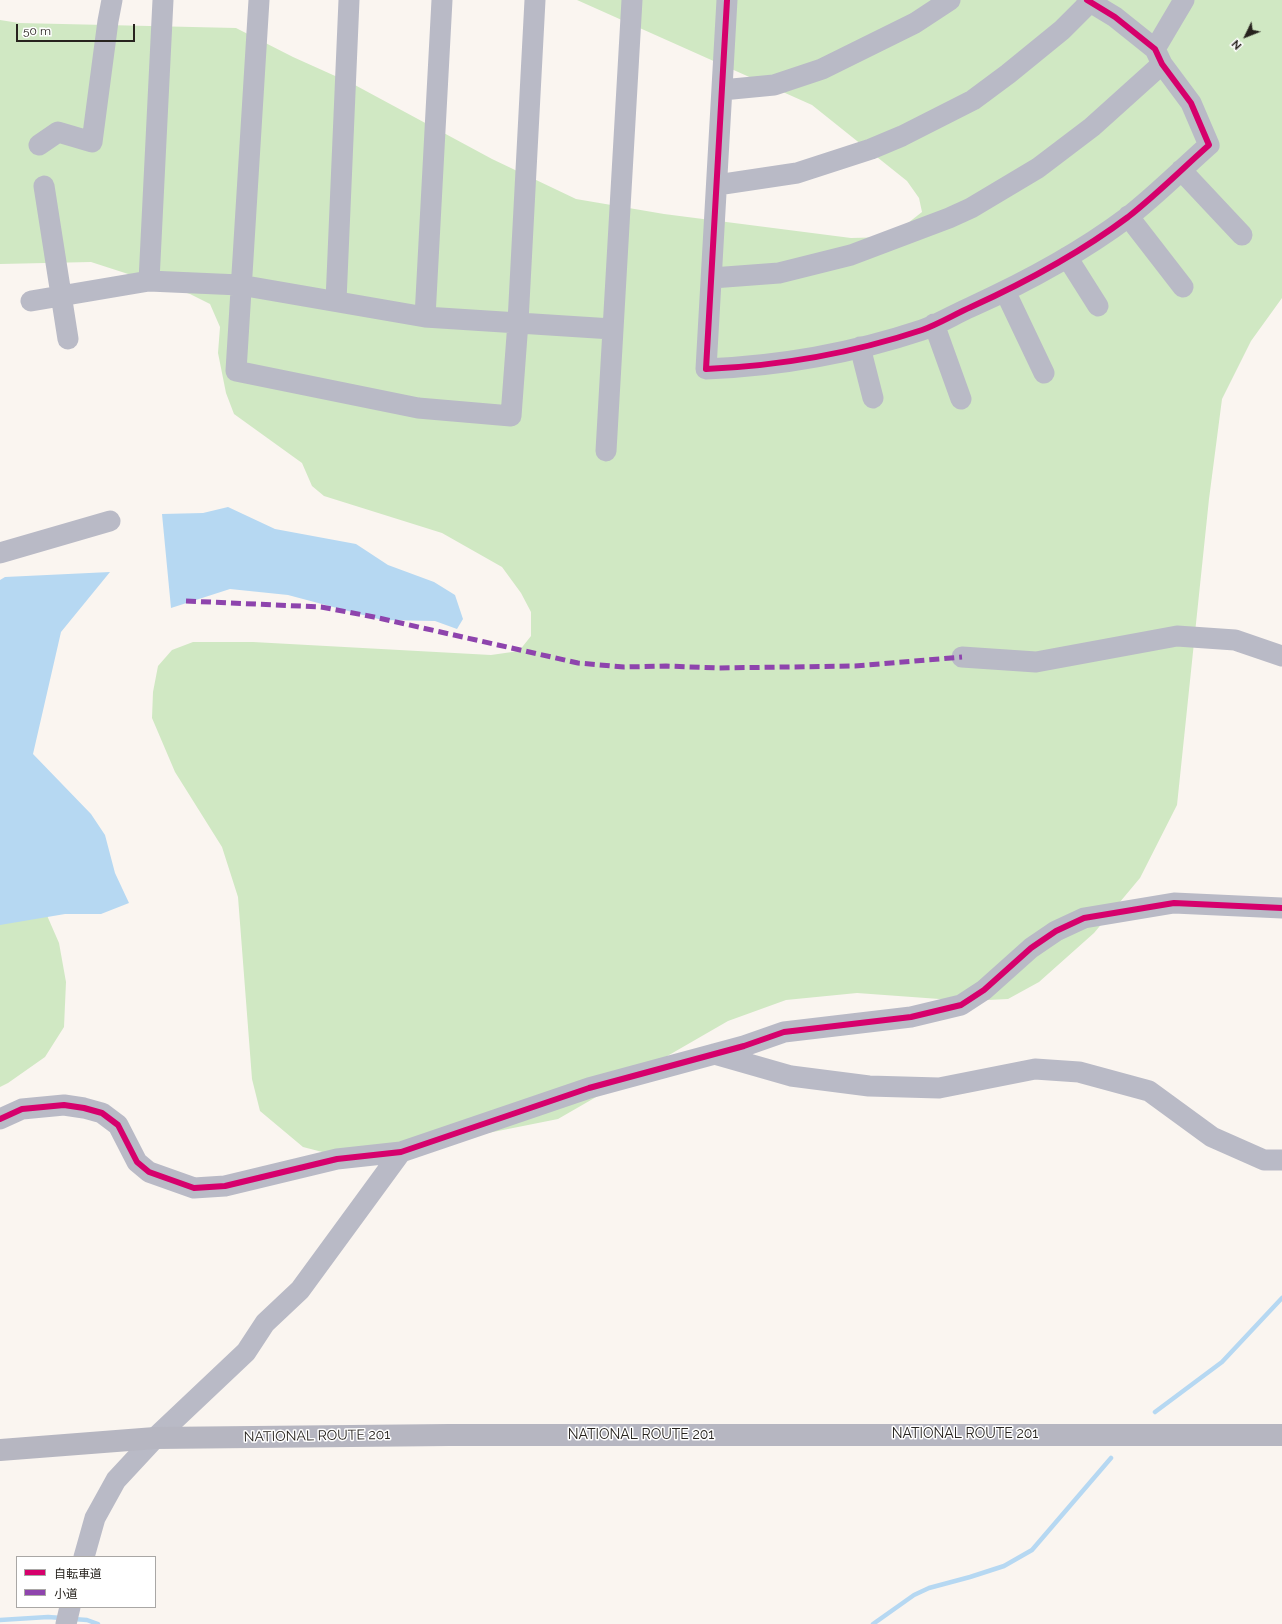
<!DOCTYPE html>
<html>
<head>
<meta charset="utf-8">
<style>
  body { margin:0 }
  #map { position:relative; width:1282px; height:1624px; overflow:hidden; background:#faf5f0; font-family:Raleway,"Noto Sans JP",sans-serif }
  canvas { display:block }
  .legend { position:absolute; left:16px; top:1556px; width:140px; height:52px; box-sizing:border-box; background:#fff; border:1px solid #a9a7a5; margin:0; padding:5px 7px; list-style:none; font-size:12px; color:#27231e }
  .legend li { display:flex; align-items:center; gap:8px; height:20px }
  .legend b { width:20px; border:1px solid #a9a7a5 }
  .north { position:absolute; left:1226px; top:16px; width:40px; height:40px; -webkit-text-stroke:3px #fff; paint-order:stroke; rotate:227deg; font-size:11px; font-weight:700; line-height:16px; text-align:center; color:#27231e }
  .north::after { content:''; display:block; margin:auto; width:14px; height:18px; background:#27231e; clip-path:polygon(50% 0,100% 100%,50% 72%,0 100%) }
  .scale { position:absolute; left:16px; top:24px; width:119px; height:18px; box-sizing:border-box; border:2px solid #27231e; border-top:0; padding-left:5px; font-size:12px; line-height:14px; white-space:nowrap; color:#27231e; -webkit-text-stroke:3px #fff; paint-order:stroke }
</style>
</head>
<body>
<div id="map">
<canvas width="1282" height="1624"></canvas>
<ul class="legend">
<li><b style="height:5px;background:#d6006c"></b>自転車道</li>
<li><b style="height:5px;background:#8e44ad"></b>小道</li>
</ul>
<div class="north">N</div>
<div class="scale">50 m</div>
</div>
<script>
const c = document.querySelector('canvas').getContext('2d');
c.lineJoin = 'round';
function fillPath(path, color) {
  c.fillStyle = color;
  c.fill(path, 'evenodd');
}
function trace(path, color, width, dash) {
  c.strokeStyle = color;
  c.lineWidth = width;
  c.lineCap = dash ? 'butt' : 'round';
  c.setLineDash(dash || []);
  c.stroke(path);
}
function drawText(font, color, halo, rows, align = 'center') {
  c.font = font + ' Raleway,sans-serif';
  c.lineWidth = 3;
  c.setLineDash([]);
  c.textBaseline = 'middle';
  c.strokeStyle = halo;
  c.fillStyle = color;
  for (const [text, x, y, turn = 0] of rows) {
    c.save();
    c.translate(x, y);
    c.rotate((+turn || 0) * Math.PI / 180);
    c.textAlign = isNaN(turn) ? turn : align;
    if (halo) c.strokeText(text, 0, 0);
    c.fillText(text, 0, 0);
    c.restore();
  }
}
fillPath(new Path2D(`
  M577 0H1282V298L1251 341 1222 399 1209 499 1177 805 1140 878 1094 933 1039 982 1008 999 967 1001 857 993 786 1000 728 1021 558 1119 483 1134 330 1154 303 1147 260 1111 252 1079 238 897 222 847 175 772 152 718 153 692 158 666 172 650 193 642H253L491 655 519 651 531 636V612L521 593 502 567 442 533 324 496 312 486 302 463 234 414 226 393 218 353 220 327 210 304 190 294 91 262 0 264V20L19 23 236 28 293 57 353 84 492 159 576 199 664 214 851 238 890 237 922 212 919 198 907 181 812 105Z
  M0 860 42 904 59 943 66 982 64 1027 45 1057 8 1083 0 1087Z`), '#d0e8c3');
fillPath(new Path2D(`
  M228 507 275 529 356 544 388 565 434 582 455 595 463 619 457 629 435 621 382 620 288 595 230 589 171 608 162 514 203 513Z
  M110 572 61 632 33 754 91 814 105 835 115 873 129 903 101 914H65L0 925V580L5 577Z`), '#b6d8f2');
trace(new Path2D(`
  M1155 1412 1222 1362 1282 1298
  M73 1619 87 1620 98 1624
  M0 1620 48 1617 62 1618
  M873 1624 914 1595 929 1588 970 1577 1004 1566 1032 1550 1111 1458`), '#b6d8f2', 4.5);
trace(new Path2D(`
  M259 0 236 371 418 408 511 416 518 322 535 0
  M727 0 706 369C779 366 853 353 922 330 939 324 955 314 971 307 1026 282 1080 253 1128 217 1156 195 1182 169 1209 145L1191 103 1162 64 1155 49 1115 17 1087 0
  M1155 49 1184 0
  M722 90 774 85 822 69 915 23 950 0
  M39 145 58 132 92 142 108 21 112 0
  M1181 170 1242 235
  M717 185 797 173 871 149 902 136 973 100 1008 74 1062 30 1090 2
  M44 186 68 339
  M1128 216 1183 287
  M1067 257 1098 306
  M712 278 779 273 851 255 949 218 971 208 1038 168 1092 127 1162 64
  M149 281 163 0
  M1005 291 1044 373
  M31 301 149 281 240 285 425 317 612 329
  M336 301 349 0
  M425 317 442 0
  M934 324 961 399
  M860 347 873 398
  M606 451 632 0
  M0 553 110 521
  M962 657 1036 662 1177 636 1235 640 1282 656
  M714 1054 791 1076 869 1086 939 1088 1035 1069 1079 1072 1149 1091 1212 1137 1264 1160H1282
  M0 1119 22 1109 64 1105 84 1108 102 1113 118 1125 137 1162 149 1172 194 1188 225 1186 337 1159 401 1152 589 1088 744 1046 784 1032 911 1017 961 1005 984 990 1031 948 1056 931 1084 918 1174 903 1282 908
  M84 1557 95 1518 116 1480 155 1438 246 1352 265 1323 300 1290 401 1152
  M66 1624 70 1607`), '#b9bac6', 21);
trace(new Path2D(`
  M0 1450 155 1438 449 1435H1282`), '#b6b6c1', 22);
trace(new Path2D(`
  M186 601 321 607 374 617 578 663 624 667 666 666 718 668 855 666 962 657`), '#8e44ad', 5, [10, 5]);
trace(new Path2D(`
  M727 0 706 369C779 366 853 353 922 330 939 324 955 314 971 307 1026 282 1080 253 1128 217 1156 195 1182 169 1209 145L1191 103 1162 64 1155 49 1115 17 1087 0
  M0 1119 22 1109 64 1105 84 1108 102 1113 118 1125 137 1162 149 1172 194 1188 225 1186 337 1159 401 1152 589 1088 744 1046 784 1032 911 1017 961 1005 984 990 1031 948 1056 931 1084 918 1174 903 1282 908`), '#d6006c', 6);
drawText('14px', '#27231e', '#fff', [
  ["NATIONAL ROUTE 201",965,1434],
  ["NATIONAL ROUTE 201",641,1435],
  ["NATIONAL ROUTE 201",317,1436,-1]
]);
</script>
</body>
</html>
